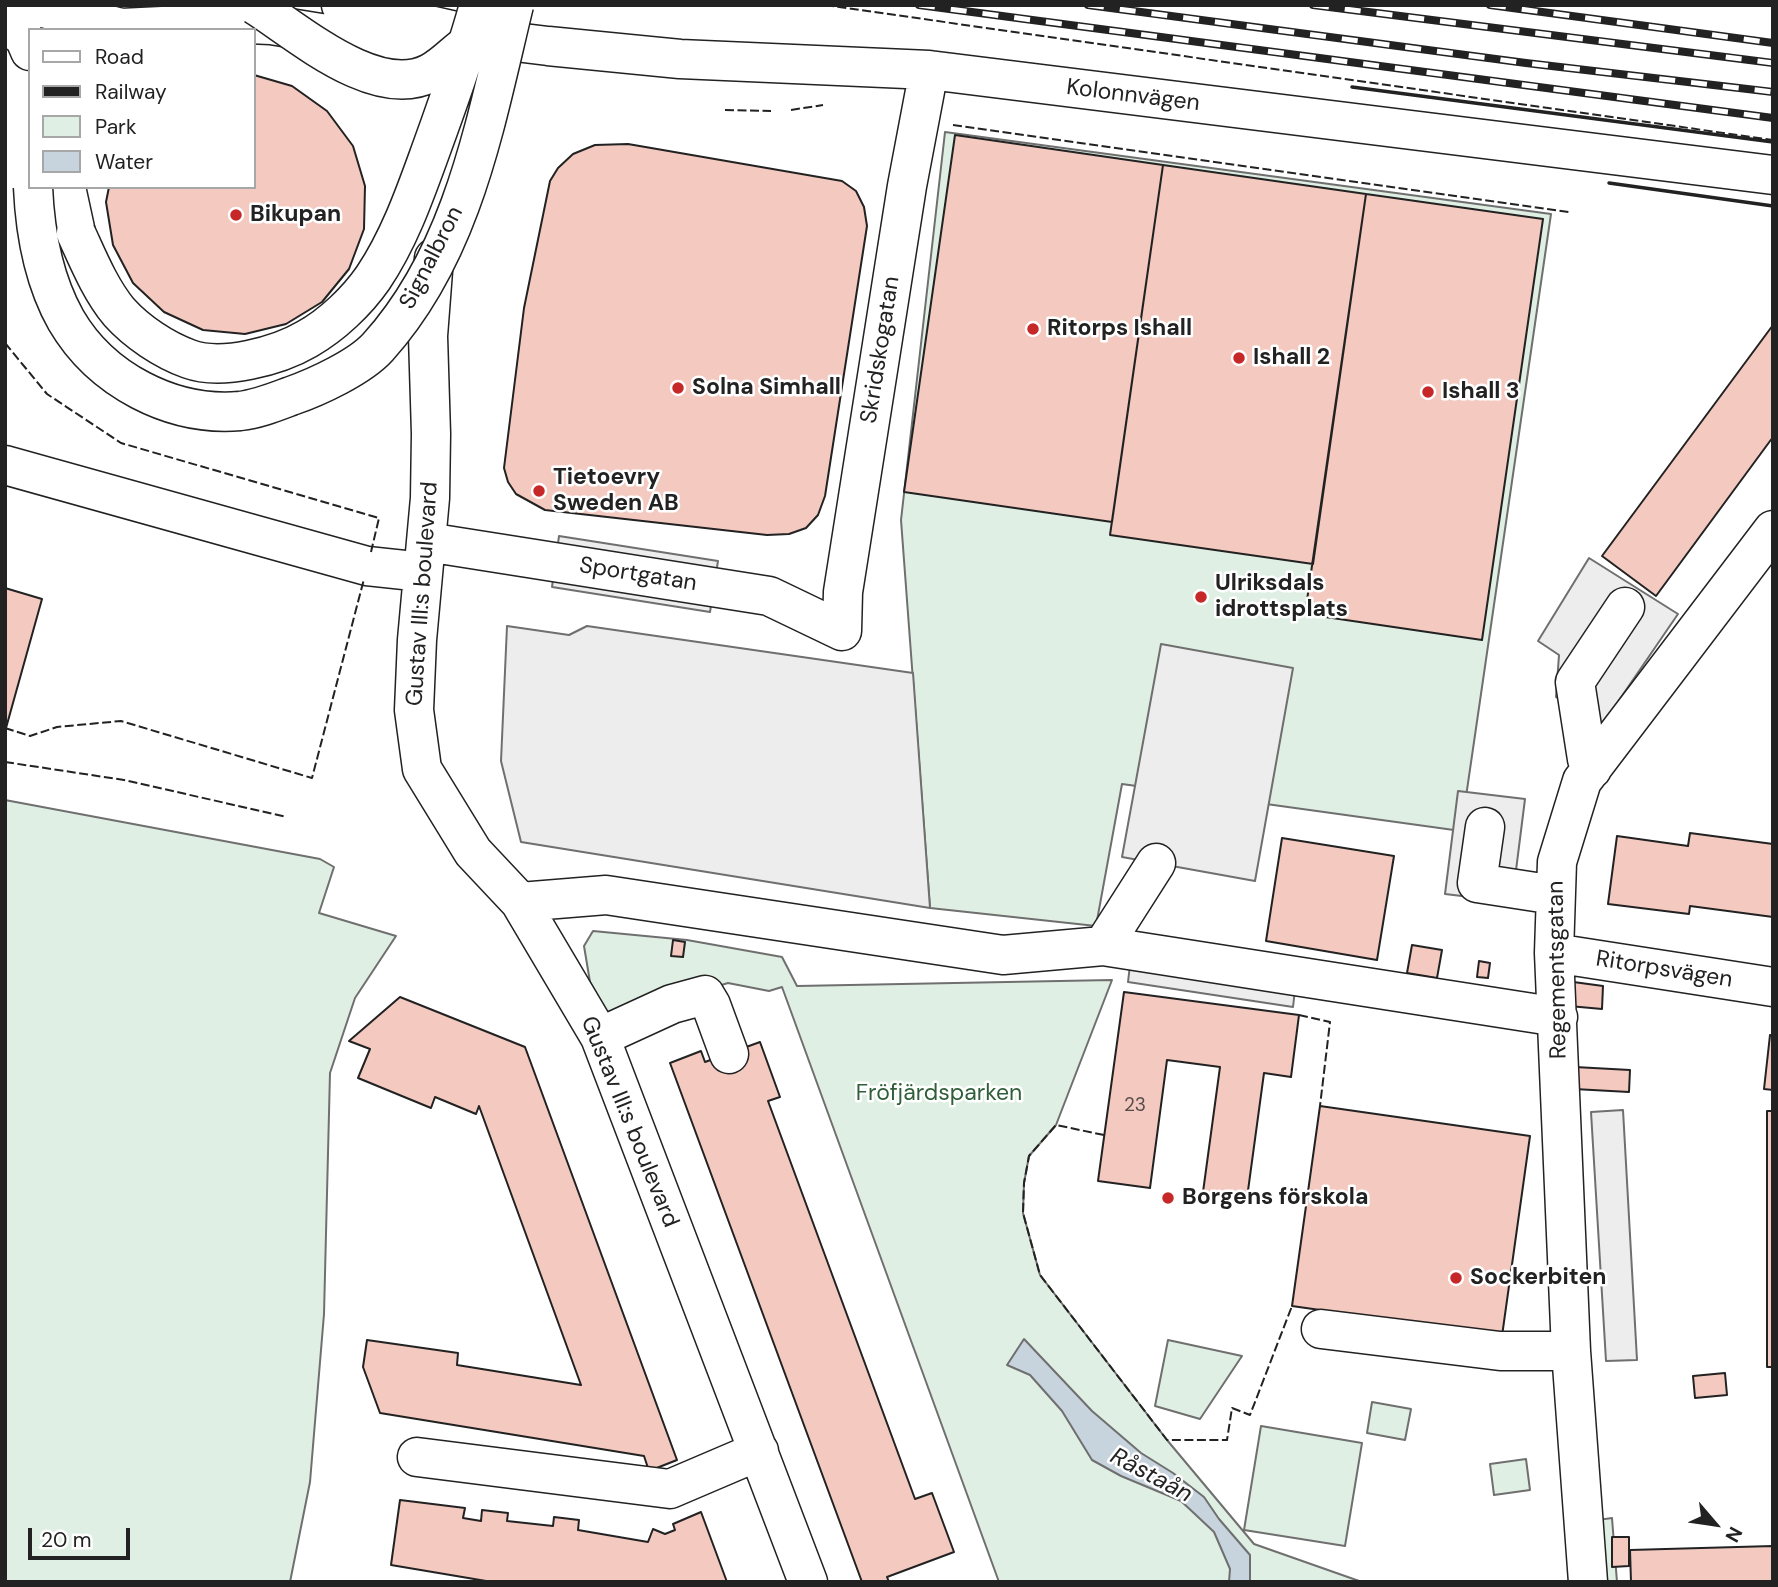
<!DOCTYPE html>
<html>
<head>
<meta charset="utf-8">
<style>
  body { margin:0 }
  #map { position:relative; width:1778px; height:1587px; overflow:hidden; background:#fff; font-family:"DM Sans",sans-serif }
  canvas { display:block }
  .frame { position:absolute; inset:0; border:7px solid #222; pointer-events:none }
  .legend { position:absolute; left:28px; top:28px; width:228px; height:161px; box-sizing:border-box; background:#fff; border:2px solid #a7a7a7; margin:0; padding:9px 12px; list-style:none; font-size:21px; color:#222 }
  .legend li { display:flex; align-items:center; gap:14px; height:35px }
  .legend b { width:35px; border:2px solid #a7a7a7 }
  .north { position:absolute; left:1680px; top:1489px; width:70px; height:70px; -webkit-text-stroke:5px #fff; paint-order:stroke; rotate:119deg; font-size:19px; font-weight:700; line-height:28px; text-align:center; color:#222 }
  .north::after { content:''; display:block; margin:auto; width:24px; height:32px; background:#222; clip-path:polygon(50% 0,100% 100%,50% 72%,0 100%) }
  .scale { position:absolute; left:28px; top:1528px; width:102px; height:32px; box-sizing:border-box; border:4px solid #222; border-top:0; padding-left:9px; font-size:21px; line-height:24px; white-space:nowrap; color:#222; -webkit-text-stroke:5px #fff; paint-order:stroke }
</style>
</head>
<body>
<div id="map">
<canvas width="1778" height="1587"></canvas>
<div class="frame"></div>
<ul class="legend">
<li><b style="height:9px;background:#fff"></b>Road</li>
<li><b style="height:9px;background:#222"></b>Railway</li>
<li><b style="height:19px;background:#e0efe3"></b>Park</li>
<li><b style="height:19px;background:#c7d3dd"></b>Water</li>
</ul>
<div class="north">N</div>
<div class="scale">20 m</div>
</div>
<script>
const c = document.querySelector('canvas').getContext('2d');
c.lineJoin = 'round';
function fillPath(path, color) {
  c.fillStyle = color;
  c.fill(path, 'evenodd');
}
function trace(path, color, width, dash) {
  c.strokeStyle = color;
  c.lineWidth = width;
  c.lineCap = dash ? 'butt' : 'round';
  c.setLineDash(dash || []);
  c.stroke(path);
}
function drawText(font, color, halo, rows, align = 'center') {
  c.font = font + ' "DM Sans",sans-serif';
  c.lineWidth = 5;
  c.setLineDash([]);
  c.textBaseline = 'middle';
  c.strokeStyle = halo;
  c.fillStyle = color;
  for (const [text, x, y, turn = 0] of rows) {
    c.save();
    c.translate(x, y);
    c.rotate((+turn || 0) * Math.PI / 180);
    c.textAlign = isNaN(turn) ? turn : align;
    if (halo) c.strokeText(text, 0, 0);
    c.fillText(text, 0, 0);
    c.restore();
  }
}
const green = new Path2D(`
  M945 132 1551 214 1461 831 1122 784 1096 926 930 908 901 520Z
  M5 800 320 859 334 867 319 913 396 936 355 998 330 1073 324 1314 310 1482 290 1582H5Z
  M593 931 687 940 782 957 797 986 1112 980 1056 1125 1029 1156 1024 1183 1023 1213 1040 1275 1167 1440 1254 1544 1362 1582H999L782 987 769 991 728 983 610 1019 590 982 584 946Z
  M1168 1340 1242 1356 1200 1419 1155 1406Z
  M1372 1402 1411 1409 1405 1440 1367 1433Z
  M1261 1426 1362 1443 1345 1546 1244 1530Z
  M1526 1459 1530 1490 1494 1495 1490 1464Z
  M1612 1518 1617 1582H1569L1598 1520Z`);
fillPath(green, '#e0efe3');
trace(green, '#6f6f6f', 2);
const parking = new Path2D(`
  M559 536 718 561 710 612 552 587Z
  M1589 558 1678 614 1600 728 1556 697 1559 655 1538 641Z
  M507 626 569 635 587 626 913 673 930 908 521 842 501 761Z
  M1161 644 1293 668 1255 881 1122 857Z
  M1458 791 1525 799 1512 902 1445 894Z
  M1130 965 1295 990 1293 1007 1128 982Z
  M1623 1110 1637 1360 1606 1361 1591 1112Z`);
fillPath(parking, '#ededed');
trace(parking, '#6f6f6f', 2);
const water = new Path2D(`
  M1024 1339 1092 1411 1141 1453 1173 1473 1204 1497 1219 1519 1250 1555V1582H1229L1230 1569 1214 1532 1181 1501 1121 1476 1092 1460 1062 1411 1030 1375 1007 1365Z`);
fillPath(water, '#c7d3dd');
trace(water, '#6f6f6f', 2);
const building = new Path2D(`
  M254 75 292 86 327 111 353 146 365 186 364 229 349 269 322 302 286 324 245 334 203 330 164 312 133 283 113 245 106 202 109 187H254Z
  M955 135 1163 165 1112 522 904 492Z
  M628 144 842 181 856 191 864 207 867 226 825 496 818 515 806 528 789 534 767 535 545 510 516 494 508 482 504 468 524 308 550 181 558 168 573 154 595 145Z
  M1163 165 1366 194 1313 564 1110 535Z
  M1366 194 1543 219 1482 640 1305 614Z
  M1773 325V437L1656 596 1602 556Z
  M5 588 42 599 6 728H5Z
  M1690 833 1773 844V917L1690 906 1689 914 1608 904 1617 836 1688 846Z
  M1282 838 1394 856 1377 960 1266 941Z
  M673 940 685 942 683 957 671 956Z
  M1412 945 1442 950 1437 978 1407 973Z
  M1479 961 1490 963 1488 978 1477 977Z
  M1566 981 1603 986 1602 1009 1569 1006Z
  M1124 992 1299 1015 1291 1077 1264 1073 1247 1198 1203 1192 1220 1067 1167 1060 1150 1188 1098 1181Z
  M400 997 525 1047 677 1460 649 1471 644 1456 380 1413 363 1367 367 1340 458 1353 457 1365 581 1385 479 1106 476 1114 435 1097 431 1108 358 1078 370 1049 349 1041Z
  M1770 1035 1773 1036V1090L1764 1089Z
  M760 1042 780 1097 768 1101 915 1499 932 1493 954 1552 887 1577 889 1582H862L670 1063 701 1051 705 1062Z
  M1575 1067 1630 1070 1629 1092 1574 1089Z
  M1320 1106 1530 1136 1502 1336 1292 1306Z
  M1767 1111H1773V1367H1767Z
  M1725 1373 1727 1395 1695 1398 1693 1376Z
  M400 1500 465 1508 463 1518 481 1521 482 1510 508 1513 507 1521 553 1526 554 1517 579 1520 578 1530 648 1542 653 1529 665 1534 675 1530 673 1524 701 1512 727 1582H492L391 1565Z
  M1612 1537H1629V1566L1612 1567Z
  M1773 1546V1582H1631L1630 1550Z`);
fillPath(building, '#f3c9c0');
trace(building, '#222', 2);
const minor = new Path2D(`
  M32 5 121 28 225 23 271 25 395 45 438 42
  M341 5 491 39 548 46 680 59 929 70 1773 175
  M5 24 24 37 30 51
  M66 187 76 233
  M434 258 428 336 431 434 430 498 417 640 414 710 422 769 473 852 520 902 600 1037 808 1582
  M5 465 367 566 423 572
  M427 542 769 596 842 631 843 592 907 186 929 70
  M1592 769 1587 759 1575 682 1625 607
  M1485 827 1477 883 1555 895
  M520 902 606 895 1003 955 1103 946 1156 863
  M1103 946 1558 1017
  M1554 953 1773 987
  M600 1037 672 1004 705 995 711 1005 729 1054
  M1321 1329 1500 1351H1571
  M417 1457 670 1489 759 1451
  M1588 1582 1571 1351 1554 953 1557 862 1582 781 1773 530`);
trace(minor, '#222', 41);
trace(minor, '#fff', 38);
const rail = new Path2D(`
  M919 5 1773 118
  M1088 5 1526 63 1773 92
  M1313 5 1773 63
  M1490 5 1773 43`);
trace(rail, '#222', 8);
trace(rail, '#fff', 5, [16]);
const minorBridge = new Path2D(`
  M255 5C298 32 376 101 430 73 444 66 456 52 469 43
  M33 187C35 232 44 281 66 320 101 380 172 417 240 411 258 409 275 402 291 396 317 387 360 367 378 347 463 253 485 124 514 5
  M76 233C88 259 100 289 119 312 137 332 164 350 189 359 222 371 278 356 307 339 332 325 357 301 373 278 400 238 416 191 432 147 449 100 466 53 479 5`);
trace(minorBridge, '#222', 41, []);
trace(minorBridge, '#fff', 38);
trace(new Path2D(`
  M825 5 1773 140
  M725 110 771 111
  M791 110 823 105
  M953 125 1569 212
  M5 343 47 394 121 443 379 518 371 552
  M5 728 30 736 57 727 121 721 312 778 364 579
  M5 762 124 780 287 817
  M1299 1015 1330 1022 1320 1106
  M1104 1135 1056 1125 1029 1156 1024 1183 1023 1213 1040 1275 1167 1440H1227L1232 1408 1250 1415 1292 1306`), '#222', 2, [9, 3.5]);
trace(new Path2D(`
  M1352 87 1773 142
  M1609 183 1773 206`), '#222', 3.5);
for (const [x, y, r, color] of [
  [236,215,7,"#c62828"],
  [1033,329,7,"#c62828"],
  [1239,358,7,"#c62828"],
  [678,388,7,"#c62828"],
  [1428,392,7,"#c62828"],
  [539,491,7,"#c62828"],
  [1201,597,7,"#c62828"],
  [1168,1198,7,"#c62828"],
  [1456,1278,7,"#c62828"]
]) {
  const dot = new Path2D();
  dot.arc(x, y, r, 0, 2 * Math.PI);
  c.fillStyle = color;
  c.fill(dot);
  trace(dot, '#fff', 2.5);
}
drawText('19px', '#564c4a', null, [
  ["23",1135,1106]
]);
drawText('23px', '#222', '#fff', [
  ["Kolonnvägen",1133,96,7],
  ["Signalbron",432,258,-63],
  ["Skridskogatan",881,350,-81],
  ["Sportgatan",638,575,9],
  ["Gustav III:s boulevard",423,594,-86],
  ["Regementsgatan",1558,970,-91],
  ["Ritorpsvägen",1664,970,9],
  ["Gustav III:s boulevard",629,1122,68]
]);
drawText('bold 23px', '#222', '#fff', [
  ["Bikupan",250,215],
  ["Ritorps Ishall",1047,329],
  ["Ishall 2",1253,358],
  ["Solna Simhall",692,388],
  ["Ishall 3",1442,392],
  ["Tietoevry",553,478],
  ["Sweden AB",553,504],
  ["Ulriksdals",1215,584],
  ["idrottsplats",1215,610],
  ["Borgens förskola",1182,1198],
  ["Sockerbiten",1470,1278]
], 'left');
drawText('23px', '#2f5e38', '#fff', [
  ["Fröfjärdsparken",939,1094]
]);
drawText('italic 24px', '#222', '#fff', [
  ["Råstaån",1151,1476,28]
]);
</script>
</body>
</html>
